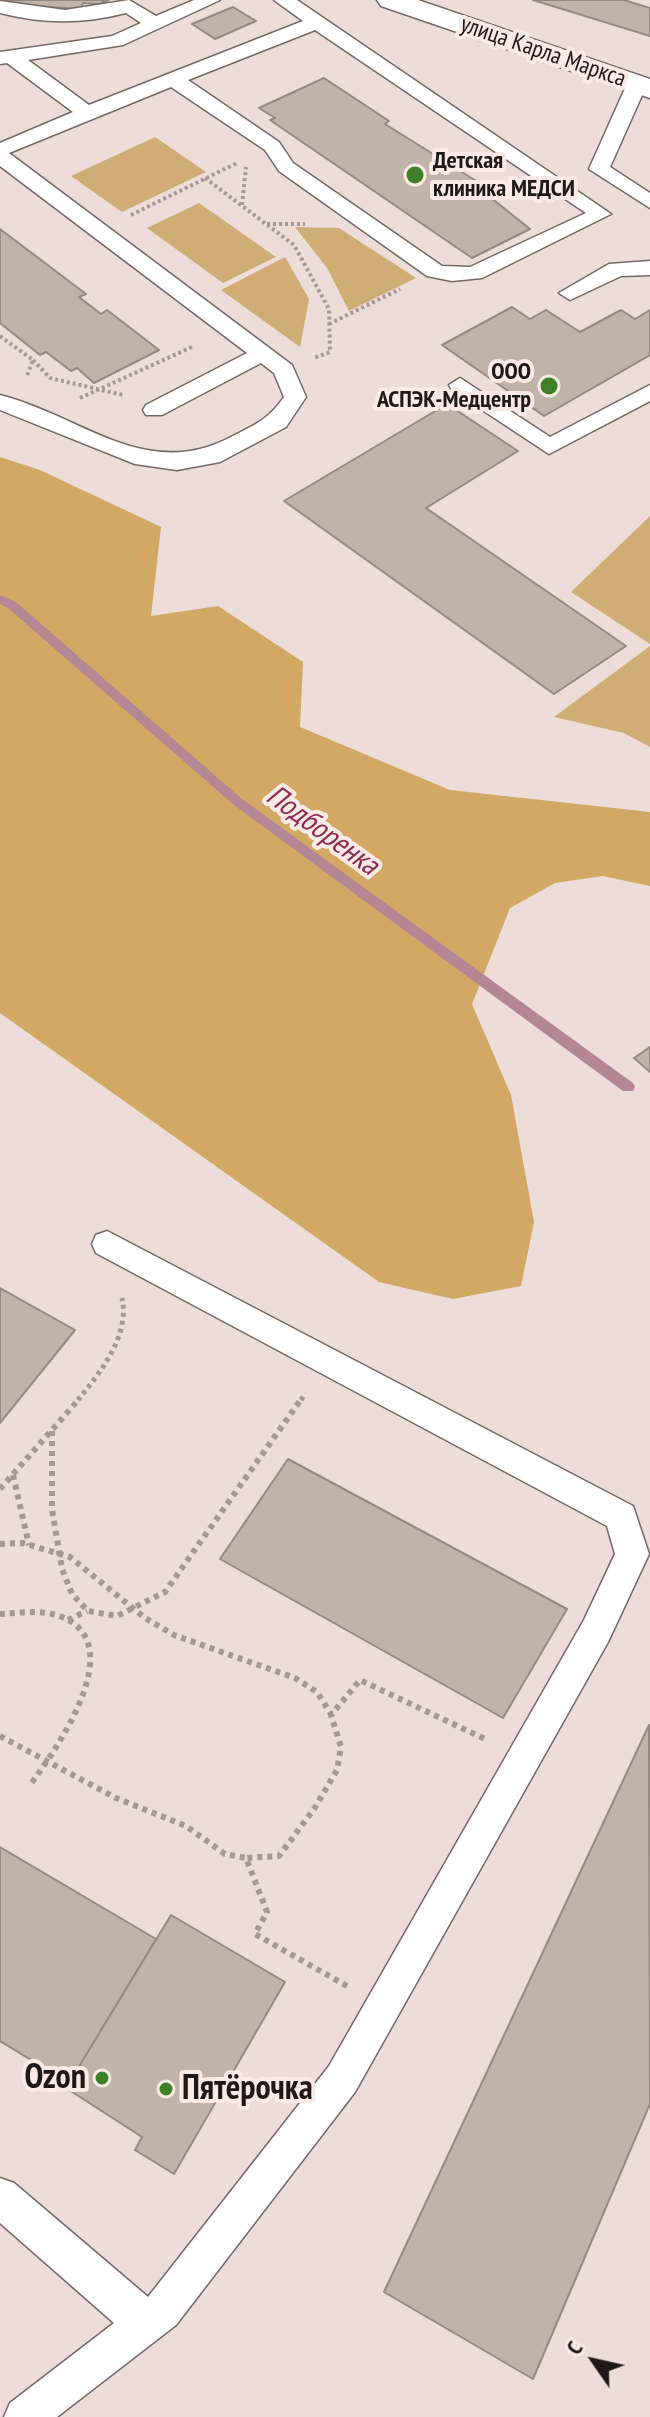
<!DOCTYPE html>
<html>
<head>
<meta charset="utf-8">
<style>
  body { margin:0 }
  #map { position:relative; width:650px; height:2417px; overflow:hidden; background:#ecddd8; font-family:"PT Sans Narrow",sans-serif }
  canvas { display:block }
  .north { position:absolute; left:554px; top:2321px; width:80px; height:80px; -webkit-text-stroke:6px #faeae5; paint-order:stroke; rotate:304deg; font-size:22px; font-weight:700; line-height:32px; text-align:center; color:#1e1917 }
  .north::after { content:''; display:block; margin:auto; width:28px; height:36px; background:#1e1917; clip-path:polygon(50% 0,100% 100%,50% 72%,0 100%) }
</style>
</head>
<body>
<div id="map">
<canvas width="650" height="2417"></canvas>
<div class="north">С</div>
</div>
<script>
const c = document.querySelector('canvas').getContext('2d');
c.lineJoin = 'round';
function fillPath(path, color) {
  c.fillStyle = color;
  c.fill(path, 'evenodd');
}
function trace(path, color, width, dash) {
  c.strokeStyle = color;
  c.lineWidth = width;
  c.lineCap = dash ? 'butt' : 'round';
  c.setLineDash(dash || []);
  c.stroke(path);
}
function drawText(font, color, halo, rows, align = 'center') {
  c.font = font + ' "PT Sans Narrow",sans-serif';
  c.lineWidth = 8;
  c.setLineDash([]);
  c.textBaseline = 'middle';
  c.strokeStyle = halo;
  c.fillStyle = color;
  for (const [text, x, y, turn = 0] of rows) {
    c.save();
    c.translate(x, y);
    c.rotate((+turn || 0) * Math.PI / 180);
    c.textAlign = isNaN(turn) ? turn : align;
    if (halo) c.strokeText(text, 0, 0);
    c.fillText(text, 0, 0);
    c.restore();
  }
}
fillPath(new Path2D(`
  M155 137 206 172 122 212 71 176Z
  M199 203 276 257 223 283 147 228Z
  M295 227 339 228 416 278 349 311 327 268Z
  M285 257 309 299 300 347 221 290Z
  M650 516V644L571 592Z
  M650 646V747L624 733 554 717Z`), '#d0ad74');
fillPath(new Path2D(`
  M0 457 40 470 161 527 151 616 218 606 303 662 300 727 450 790 650 812V886L603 876 555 883 510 908 472 1004 511 1095 534 1222 521 1286 453 1299 379 1282 0 1013Z`), '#d1a864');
fillPath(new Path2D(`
  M0 595 16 602 242 799 633 1083 635 1087 633 1091H623L234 805 8 608 0 604Z`), '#b48693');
const building = new Path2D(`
  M3 0H109L99 4 83 3 81 9 20 5Z
  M533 0H624L650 8V36Z
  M233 7 256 21 215 39 192 24Z
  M324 78 389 121 385 124 497 194 490 197 530 229 472 258 270 120 275 118 259 108Z
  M0 229 86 294 79 297 101 314 107 310 159 350 94 383 77 368 71 371 46 352 40 355 0 323Z
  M512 307 530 319 546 310 580 332 621 310 635 319 650 310V355L544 416 442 345Z
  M447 404 518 451 426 508 626 646 554 694 284 501Z
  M650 1047V1072L634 1058Z
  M0 1288 75 1330 0 1423Z
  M288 1459 567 1609 503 1718 220 1559Z
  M649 1725 650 2104 533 2379 384 2292Z
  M0 1847 156 1939 69 2083 0 2041Z
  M171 1915 285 1982 174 2174 135 2150 142 2137 66 2088Z`);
fillPath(building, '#bfb3aa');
trace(building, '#958a82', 2);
const service = new Path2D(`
  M129 0 156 16 194 0H220L123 45 28 60 89 105 303 21 274 0H297L611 214 482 278 452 281 427 276 279 171 265 150 171 87 9 153 292 365 306 397 286 427 220 462 177 470 135 464 0 410V395C82 416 146 482 231 437 256 424 268 420 284 397L274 373 261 363 162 415H146L143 410 146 405 247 353 0 166V143L73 112 7 63 0 64V52L112 36 141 23 126 13C84 24 42 24 0 13V1L65 10ZM315 30 586 213 470 267 442 266 293 163 279 142 188 80Z
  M637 78 647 84 610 167 650 193V208L589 169 627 84Z
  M650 261V275L621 276 570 300 559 293 609 264Z
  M460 378 550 437 650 385V401L549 454 452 390 449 385Z
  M107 1231 633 1506 649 1554 608 1642 355 2092 176 2325 57 2417H4L10 2403 114 2323 0 2223V2178L14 2183 148 2297 329 2066 584 1620 615 1554 607 1526 96 1253 92 1244 96 1235Z`);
const minor = new Path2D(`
  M377 0H418L650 79V98L381 6Z`);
trace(service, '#756863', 3);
trace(minor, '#756863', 3);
trace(new Path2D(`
  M205 178 294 245 329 309 330 352 314 358
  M242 205 246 167
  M131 215 237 163
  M267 224H305
  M329 324 400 289
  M0 336 33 360 27 376
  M33 360 50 378 123 395
  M80 398 194 346`), '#a49894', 4, [3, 3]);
trace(new Path2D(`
  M78 1400C101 1371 130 1336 122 1298
  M301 1400 305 1394`), '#a49894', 5, [4, 4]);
trace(new Path2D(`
  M52 1431V1509L62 1569 72 1594 88 1611 117 1616 165 1592 302 1398
  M13 1475 29 1545
  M0 1489 80 1398
  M0 1544 23 1543 70 1557 145 1618 174 1635 295 1678 317 1692 331 1714
  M0 1614C20 1613 43 1609 62 1617 131 1645 55 1751 30 1785
  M68 1620 87 1611
  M0 1736 116 1798 186 1826 225 1854 246 1858
  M347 1986 255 1934 267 1912 246 1858 279 1856 314 1809 337 1770 341 1747 331 1715 360 1680 485 1739`), '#a49894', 6, [5, 5]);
fillPath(service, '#fff');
fillPath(minor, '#fff');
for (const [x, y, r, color] of [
  [415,175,10,"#3c8125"],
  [549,386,10,"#3c8125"],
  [102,2078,8,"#3c8125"],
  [166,2089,8,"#3c8125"]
]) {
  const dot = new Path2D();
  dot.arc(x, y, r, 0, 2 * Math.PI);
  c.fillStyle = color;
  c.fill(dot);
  trace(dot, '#faeae5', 3);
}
drawText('24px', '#1e1917', '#faeae5', [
  ["улица Карла Маркса",543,52,19]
]);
drawText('bold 24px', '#1e1917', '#faeae5', [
  ["Детская",433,161],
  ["клиника МЕДСИ",433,189],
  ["ООО",531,372,"right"],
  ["АСПЭК-Медцентр",531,400,"right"]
], 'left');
drawText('italic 30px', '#892e52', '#faeae5', [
  ["Подборенка",322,831,36]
]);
drawText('bold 34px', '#1e1917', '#faeae5', [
  ["Ozon",86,2078],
  ["Пятёрочка",182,2089,"left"]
], 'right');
</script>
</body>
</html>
